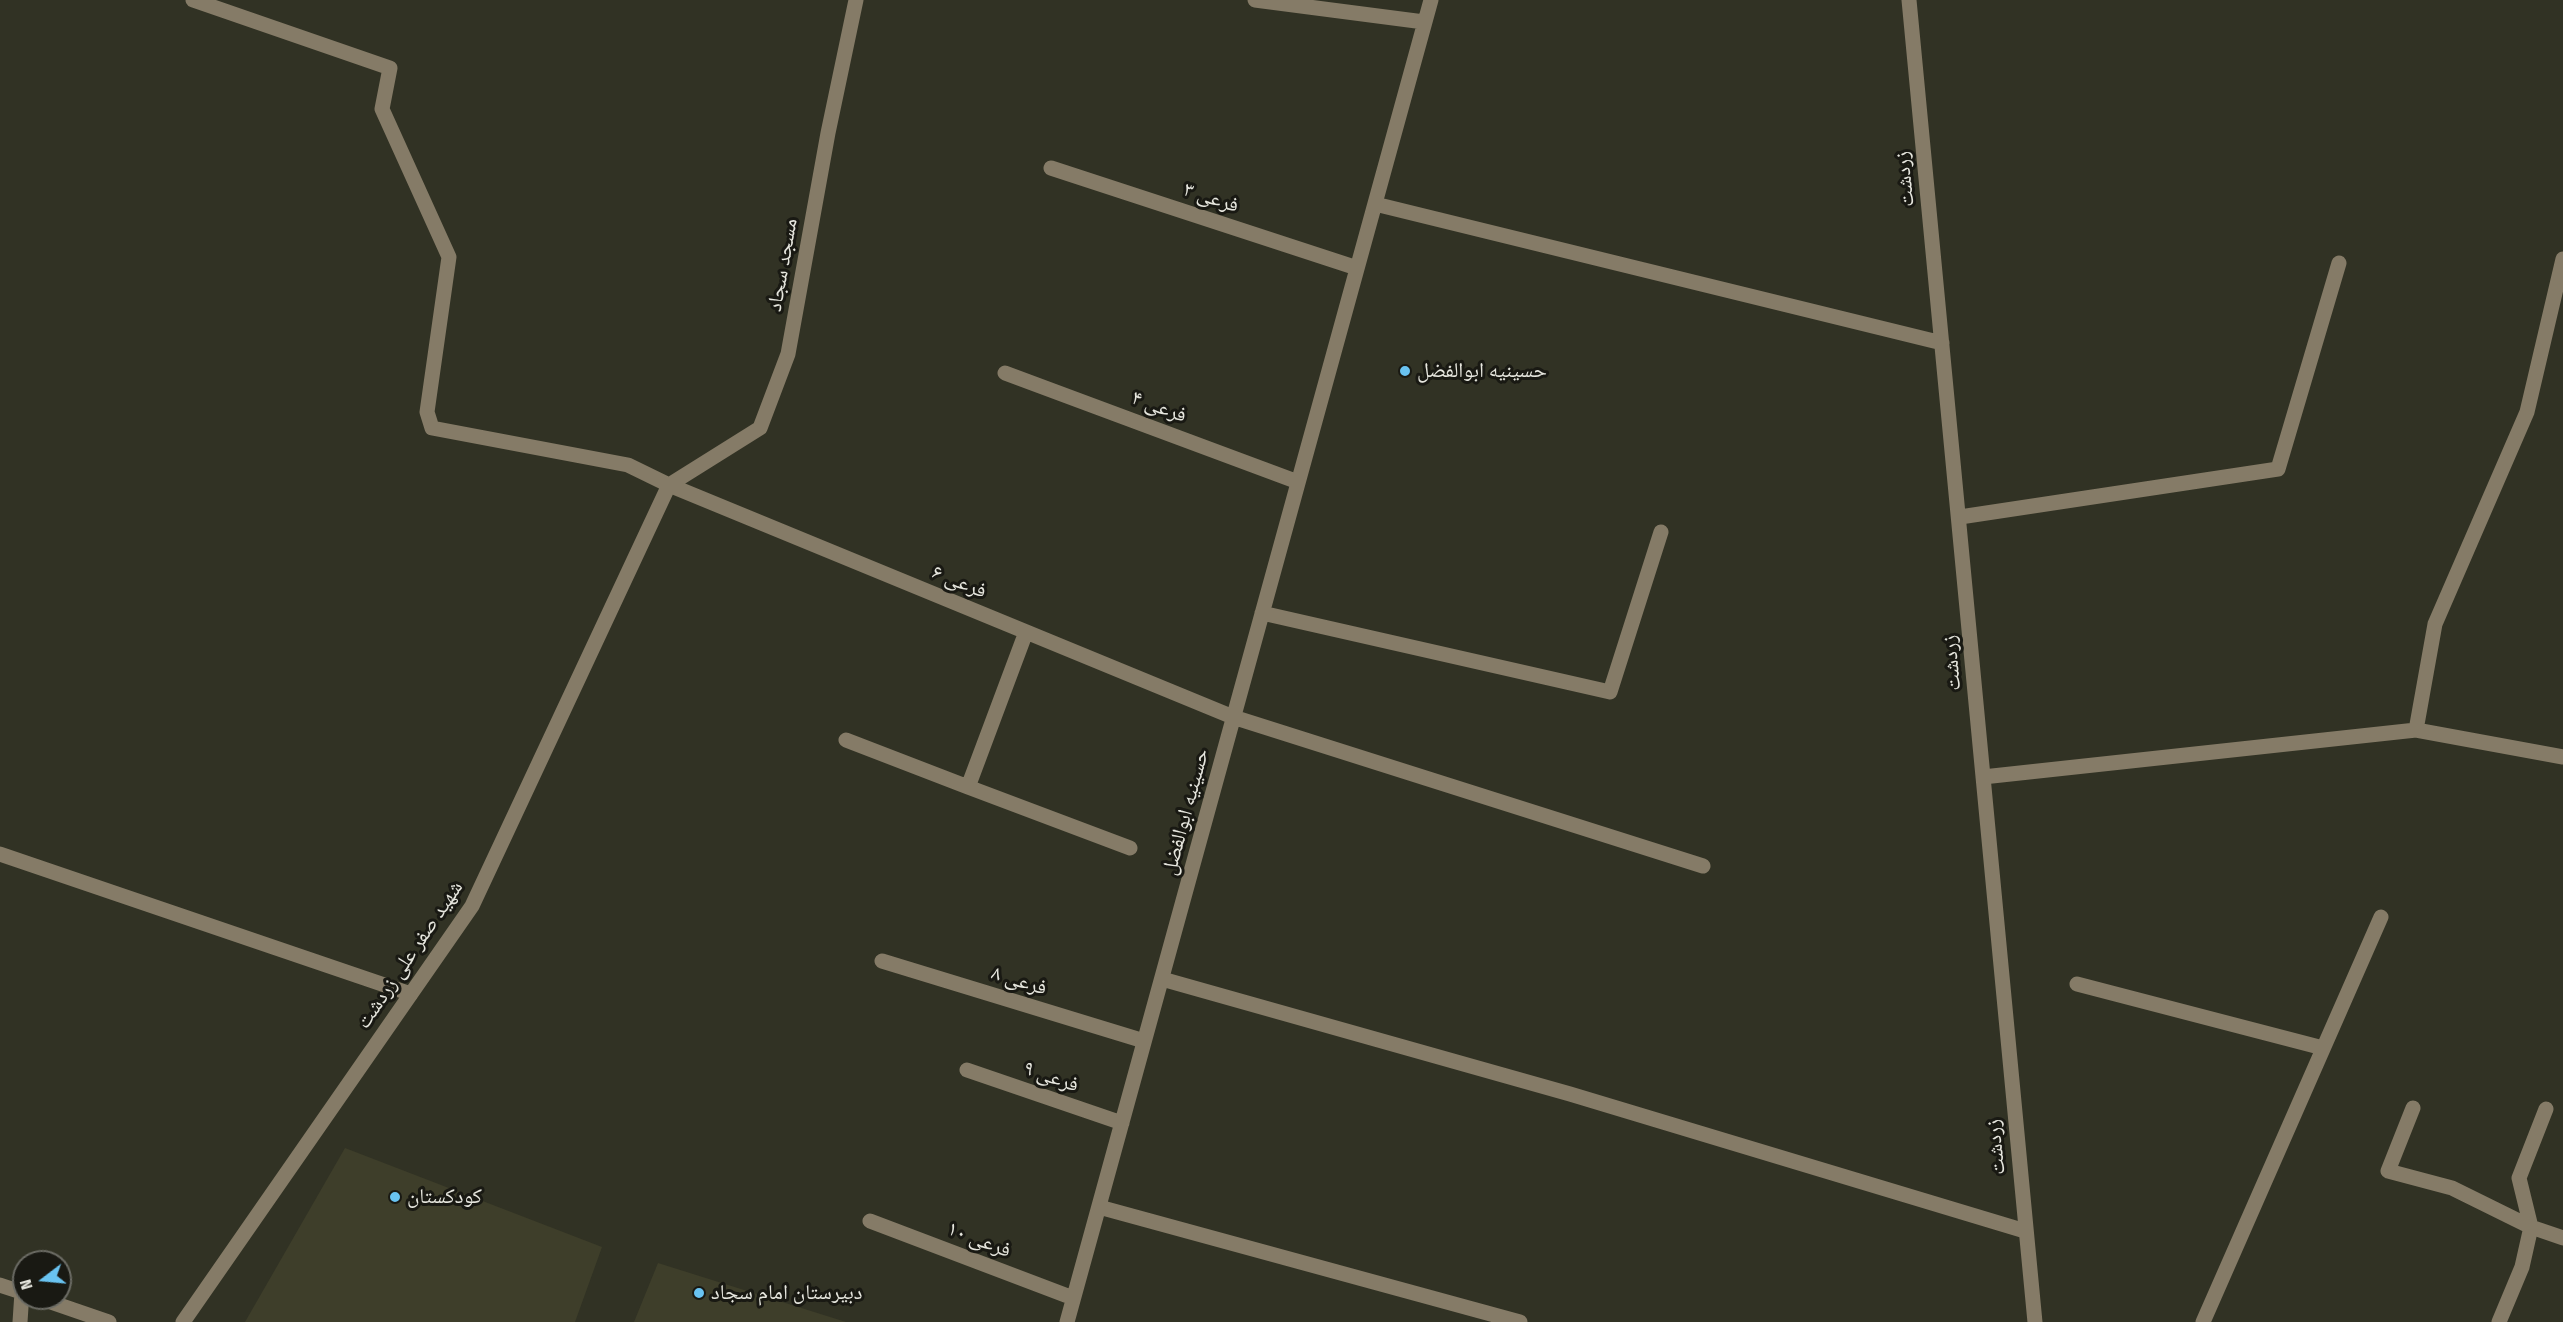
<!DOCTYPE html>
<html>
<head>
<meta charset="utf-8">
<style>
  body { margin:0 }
  #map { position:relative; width:2563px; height:1322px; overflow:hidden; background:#313224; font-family:"Fira Sans Condensed",sans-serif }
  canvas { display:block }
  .north { position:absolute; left:12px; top:1250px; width:60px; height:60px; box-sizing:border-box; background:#191913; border:2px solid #6b6b64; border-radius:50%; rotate:254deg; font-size:16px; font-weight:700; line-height:24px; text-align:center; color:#e6e6de }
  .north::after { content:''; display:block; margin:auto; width:21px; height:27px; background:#69c3f1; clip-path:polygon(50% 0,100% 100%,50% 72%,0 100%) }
</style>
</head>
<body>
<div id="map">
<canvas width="2563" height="1322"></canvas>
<div class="north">N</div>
</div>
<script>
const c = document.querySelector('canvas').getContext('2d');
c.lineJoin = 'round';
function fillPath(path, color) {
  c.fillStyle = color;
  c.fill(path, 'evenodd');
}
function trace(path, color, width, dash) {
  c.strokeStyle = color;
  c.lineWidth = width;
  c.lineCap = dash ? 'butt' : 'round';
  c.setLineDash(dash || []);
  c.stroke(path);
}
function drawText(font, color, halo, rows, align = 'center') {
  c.font = font + ' "Fira Sans Condensed","Noto Naskh Arabic",sans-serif';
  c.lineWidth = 6;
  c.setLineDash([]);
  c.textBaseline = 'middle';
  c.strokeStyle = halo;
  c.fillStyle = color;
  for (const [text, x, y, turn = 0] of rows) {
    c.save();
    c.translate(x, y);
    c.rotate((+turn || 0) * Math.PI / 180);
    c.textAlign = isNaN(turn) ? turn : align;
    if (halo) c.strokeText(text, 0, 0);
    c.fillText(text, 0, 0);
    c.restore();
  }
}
fillPath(new Path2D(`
  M345 1148 602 1247 575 1322H245Z
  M658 1263 846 1322H634Z`), '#3e3e2a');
trace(new Path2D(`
  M193 0 390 68 382 109 449 257 427 412 432 428 628 465 669 485 1233 717 1703 866
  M1255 0 1424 22
  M1909 0 2035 1322
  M1051 168 1357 268
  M1375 204 1942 343
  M1005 373 1298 482
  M669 485 760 428 788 354 828 133 856 0
  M1960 517 2278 469 2339 263
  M1262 613 1610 692 1661 532
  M2416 730 2435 624 2527 412 2563 259
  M846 740 968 787 1026 632
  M1983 777 2416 730 2563 757
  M968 787 1130 848
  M0 854 411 994
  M882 961 1144 1041
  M1162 979 1570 1094 2025 1231
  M2077 984 2323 1048
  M967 1070 1122 1123
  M2413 1108 2388 1171 2452 1188 2531 1227 2563 1238
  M1099 1207 1520 1322
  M870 1221 1073 1298
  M0 1285 24 1293
  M39 1298 109 1322
  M20 1322 22 1292
  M183 1322 472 906 669 485
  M1067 1322 1431 0
  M2203 1322 2381 917
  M2499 1322 2522 1267 2531 1227 2519 1178 2546 1109`), '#857b67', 15);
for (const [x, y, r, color] of [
  [1405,371,6,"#69c3f1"],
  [395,1197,6,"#69c3f1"],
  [699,1293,6,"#69c3f1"]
]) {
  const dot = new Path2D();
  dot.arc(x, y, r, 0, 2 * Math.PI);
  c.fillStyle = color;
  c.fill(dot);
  trace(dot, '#191913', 2);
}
drawText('21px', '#e6e6de', '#191913', [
  ["زردشت",1905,179,-96],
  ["فرعی ۳",1211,198,18],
  ["مسجد سجاد",783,265,-80],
  ["فرعی ۴",1159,407,20],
  ["فرعی ۶",959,582,22],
  ["زردشت",1952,663,-95],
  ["حسینیه ابوالفضل",1186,812,-75],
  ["شهید صفر علی زردشت",410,955,-56],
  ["فرعی ۸",1019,981,17],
  ["فرعی ۹",1051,1077,19],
  ["زردشت",1996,1147,-96],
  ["فرعی ۱۰",979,1240,21]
]);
drawText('21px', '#e6e6de', '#191913', [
  ["حسینیه ابوالفضل",1417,371],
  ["کودکستان",407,1197],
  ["دبیرستان امام سجاد",711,1293]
], 'left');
</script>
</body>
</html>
